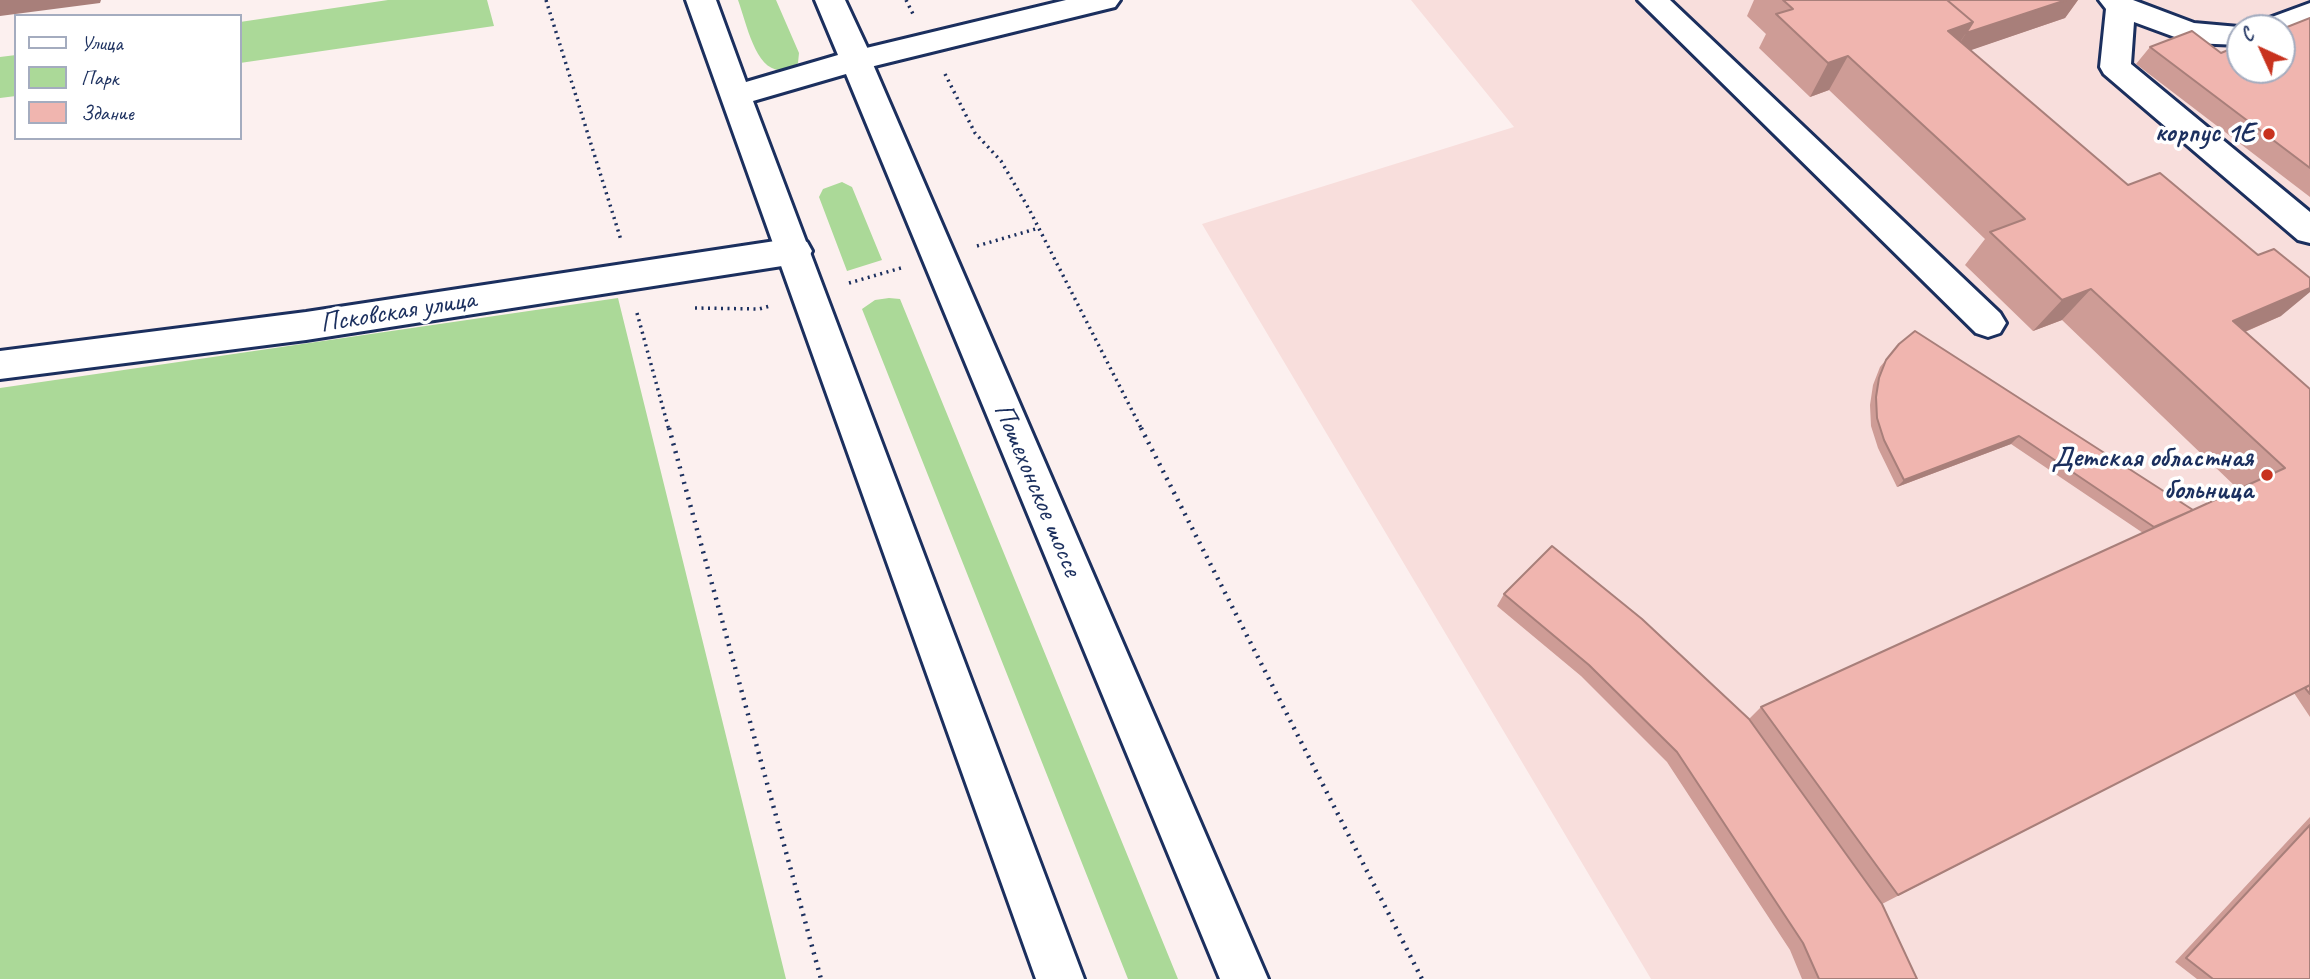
<!DOCTYPE html>
<html>
<head>
<meta charset="utf-8">
<style>
  body { margin:0 }
  #map { position:relative; width:2310px; height:979px; overflow:hidden; background:#fcf0ef; font-family:Caveat,sans-serif }
  canvas { display:block }
  .legend { position:absolute; left:14px; top:14px; width:228px; height:126px; box-sizing:border-box; background:#fff; border:2px solid #a4acbf; margin:0; padding:9px 12px; list-style:none; font-size:21px; color:#1b2f5e }
  .legend li { display:flex; align-items:center; gap:14px; height:35px }
  .legend b { width:35px; border:2px solid #a4acbf }
  .north { position:absolute; left:2226px; top:14px; width:70px; height:70px; box-sizing:border-box; background:#fff; border:2px solid #a4acbf; border-radius:50%; rotate:315deg; font-size:19px; font-weight:700; line-height:28px; text-align:center; color:#1b2f5e }
  .north::after { content:''; display:block; margin:auto; width:24px; height:32px; background:#c8321e; clip-path:polygon(50% 0,100% 100%,50% 72%,0 100%) }
</style>
</head>
<body>
<div id="map">
<canvas width="2310" height="979"></canvas>
<ul class="legend">
<li><b style="height:9px;background:#fff"></b>Улица</li>
<li><b style="height:19px;background:#abd998"></b>Парк</li>
<li><b style="height:19px;background:#f0b5af"></b>Здание</li>
</ul>
<div class="north">С</div>
</div>
<script>
const c = document.querySelector('canvas').getContext('2d');
c.lineJoin = 'round';
function fillPath(path, color) {
  c.fillStyle = color;
  c.fill(path, 'evenodd');
}
function trace(path, color, width, dash) {
  c.strokeStyle = color;
  c.lineWidth = width;
  c.lineCap = dash ? 'butt' : 'round';
  c.setLineDash(dash || []);
  c.stroke(path);
}
function drawText(font, color, halo, rows, align = 'center') {
  c.font = font + ' Caveat,sans-serif';
  c.lineWidth = 7;
  c.setLineDash([]);
  c.textBaseline = 'middle';
  c.strokeStyle = halo;
  c.fillStyle = color;
  for (const [text, x, y, turn = 0] of rows) {
    c.save();
    c.translate(x, y);
    c.rotate((+turn || 0) * Math.PI / 180);
    c.textAlign = isNaN(turn) ? turn : align;
    if (halo) c.strokeText(text, 0, 0);
    c.fillText(text, 0, 0);
    c.restore();
  }
}
fillPath(new Path2D(`
  M1411 0H2310V979H1651L1202 224 1514 127ZM2240 28H2282V70H2240Z`), '#f8dedc');
fillPath(new Path2D(`
  M388 0H487L494 26 240 63V22Z
  M738 0H776L799 53 798 63C759 91 748 27 738 0Z
  M16 55V96L0 98V57Z
  M842 182 852 187 882 260 847 271 819 197 823 189Z
  M618 298 786 979H0V388Z
  M889 298 900 299 1178 979H1128L862 309 875 300Z`), '#abd998');
const minor = new Path2D(`
  M1066 0H1120L1115 7 858 70 847 67 843 60 847 53 858 50Z
  M1638 0H1670L2000 313 2006 323 2000 333 1988 337 1976 333Z
  M2099 0H2133L2194 23 2250 28H2240V45L2191 43 2134 22 2131 64 2310 212V243L2298 240 2104 74 2100 67 2106 9Z
  M2310 3V24L2282 35V28H2257L2261 21Z
  M795 238 807 242 812 251 807 260 795 264 306 340 0 379V351L306 312Z`);
const major = new Path2D(`
  M686 0H716L746 82 838 55 815 0H845L873 60 872 62 1268 979H1220L846 74 753 101 1084 979H1036Z`);
trace(minor, '#1b2f5e', 6);
trace(major, '#1b2f5e', 6);
trace(new Path2D(`
  M546 0 621 240
  M906 0 913 14
  M945 74 975 133 1001 161 1029 209 1142 430
  M977 246 1039 228
  M849 283 901 268
  M695 308 759 309 770 306
  M637 313 669 430`), '#1b2f5e', 3.5, [2, 4.5]);
trace(new Path2D(`
  M669 428 821 979
  M1141 428 1422 979`), '#1b2f5e', 4.5, [2, 6]);
fillPath(minor, '#fff');
fillPath(major, '#fff');
fillPath(new Path2D(`
  M1754 0H2078L2065 18 1970 50 2281 316 2245 332 2310 389V717L2294 693 1882 904 1917 979H1802L1790 950 1667 762 1581 676 1497 606 1504 594 1749 719 1761 707 2143 533 2011 444 1897 487 1878 448 1871 426 1870 405 1873 385 1880 367 1899 344 2193 510 2238 489 2062 320 2033 331 1965 265 1985 239 1829 90 1810 97 1759 48 1766 34 1747 16Z
  M2310 18V197L2136 64 2150 47 2221 53Z
  M2310 817V979H2197L2175 962Z`), '#ce9c96');
fillPath(new Path2D(`
  M0 0H101L100 3 0 16Z
  M2066 0H2078L2065 18 1951 57 1966 33Z
  M1973 22 1951 56 1948 31Z
  M1848 56 1829 90 1810 97 1828 63Z
  M2310 288V292L2281 316 2198 352 2233 321Z
  M2091 289 2062 320 2033 331 2062 300Z
  M2019 436 2011 444 1897 487 1904 480Z`), '#a87f7a');
const building = new Path2D(`
  M1783 0H1947L1973 22 1948 31 2128 185 2160 173 2258 255 2274 249 2310 278V288L2233 321 2310 389V685L1898 895 1761 707 2285 468 2091 289 2062 300 1990 232 2025 219 1848 56 1828 63 1776 14 1793 9Z
  M1947 0H2066L1966 33 1973 22Z
  M2310 18V168L2150 47 2192 31 2221 53 2240 45V70H2282V29Z
  M1915 331 2193 510 2154 527 2019 436 1904 480 1884 440 1877 418 1876 397 1879 378 1886 360 1899 344Z
  M1552 546 1642 619 1749 719 1882 904 1917 979H1819L1803 943 1677 752 1589 665 1504 594Z
  M2310 685V694L2305 688Z
  M2310 825V979H2213L2186 958Z`);
fillPath(building, '#f0b5af');
trace(building, '#a87f7a', 2);
for (const [x, y, r, color] of [
  [2269,134,7,"#c8321e"],
  [2267,475,7,"#c8321e"]
]) {
  const dot = new Path2D();
  dot.arc(x, y, r, 0, 2 * Math.PI);
  c.fillStyle = color;
  c.fill(dot);
  trace(dot, '#fff', 2.5);
}
drawText('bold 28px', '#1b2f5e', '#fff', [
  ["корпус 1Е",2255,134],
  ["Детская областная",2253,459],
  ["больница",2253,491]
], 'right');
drawText('28px', '#1b2f5e', '#fff', [
  ["Псковская улица",398,312,-9],
  ["Пошехонское шоссе",1037,490,67]
]);
</script>
</body>
</html>
